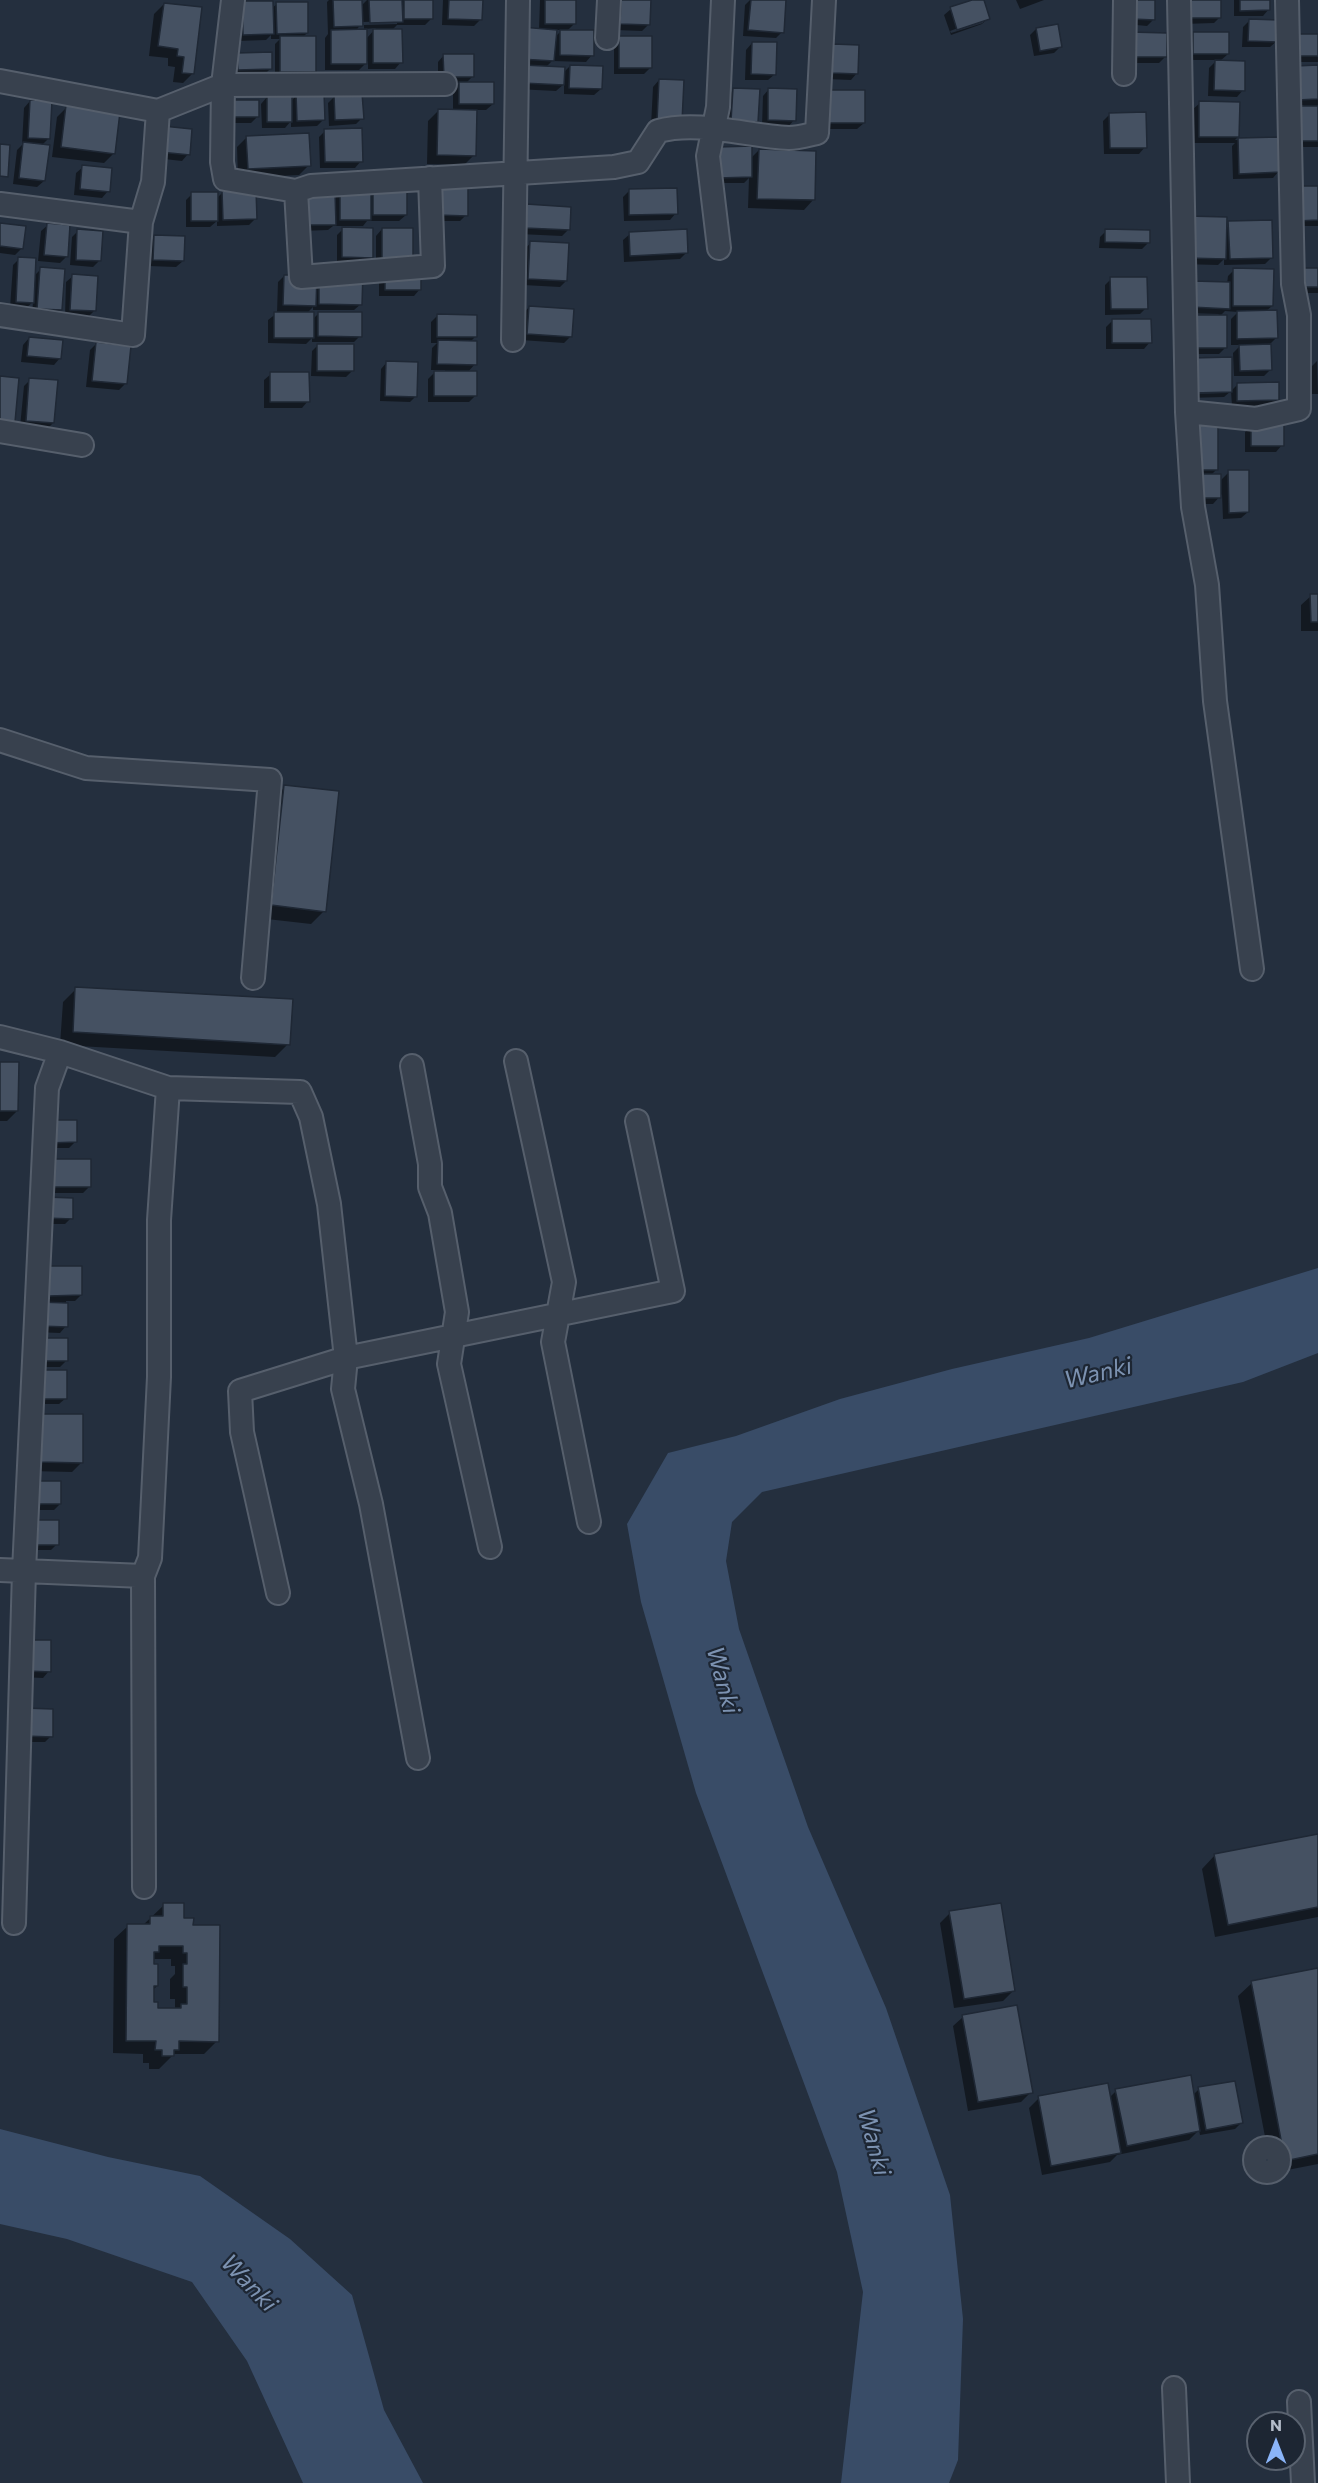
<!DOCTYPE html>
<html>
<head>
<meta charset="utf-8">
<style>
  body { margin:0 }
  #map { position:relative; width:1318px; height:2483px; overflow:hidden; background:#242f3e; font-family:Commissioner,sans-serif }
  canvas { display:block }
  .north { position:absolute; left:1246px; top:2411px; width:60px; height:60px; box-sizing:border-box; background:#1d2633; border:2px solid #59626f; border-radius:50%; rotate:0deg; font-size:16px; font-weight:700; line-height:24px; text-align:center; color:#b4bcc9 }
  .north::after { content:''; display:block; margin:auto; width:21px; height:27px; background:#8ab4f8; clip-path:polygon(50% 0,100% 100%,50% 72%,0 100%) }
</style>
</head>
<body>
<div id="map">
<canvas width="1318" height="2483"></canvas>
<div class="north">N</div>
</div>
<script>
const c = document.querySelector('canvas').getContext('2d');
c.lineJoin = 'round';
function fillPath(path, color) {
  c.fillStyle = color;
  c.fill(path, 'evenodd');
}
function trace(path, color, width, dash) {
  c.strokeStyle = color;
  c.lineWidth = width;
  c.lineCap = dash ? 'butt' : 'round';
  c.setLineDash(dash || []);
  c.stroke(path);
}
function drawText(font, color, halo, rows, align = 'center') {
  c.font = font + ' Commissioner,sans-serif';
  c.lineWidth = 4.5;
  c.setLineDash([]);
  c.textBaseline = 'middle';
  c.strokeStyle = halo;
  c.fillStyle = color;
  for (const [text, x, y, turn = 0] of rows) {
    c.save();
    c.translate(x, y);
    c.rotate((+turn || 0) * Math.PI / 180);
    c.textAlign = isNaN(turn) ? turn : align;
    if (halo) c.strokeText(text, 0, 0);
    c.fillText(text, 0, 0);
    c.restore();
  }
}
fillPath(new Path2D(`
  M1318 1268V1353L1243 1382 762 1492 732 1522 726 1561 739 1629 808 1827 886 2008 950 2195 963 2319 958 2460 949 2483H841L863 2292 837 2172 696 1793 641 1602 627 1524 668 1453 736 1436 840 1399 952 1369 1089 1338Z
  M0 2129 108 2157 200 2176 290 2239 352 2295 384 2410 423 2483H303L247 2361 192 2282 67 2239 0 2224Z`), '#394c67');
fillPath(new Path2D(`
  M329 0H361V6L367 0H431L432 18 425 25H397L392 30 401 62 395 69H368V61L359 70H325V38L328 34 327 2ZM397 21V24L364 25V31H356L362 22ZM376 28 366 39 365 29Z
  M443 0H481V19L474 26 442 25Z
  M540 0H575V23L567 31 592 55 586 62 552 61 546 67 563 73 570 66 601 89 594 95 564 94V84L556 91 516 89 539 30ZM555 30H562L555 37Z
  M750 0H774L782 32 776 38 743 36 745 5Z
  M977 0H982L988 18 982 24 951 35 944 15 951 9ZM983 19V23L951 33 950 31Z
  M1016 0H1044L1020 9Z
  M1153 0V20L1147 26 1126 24Z
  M1184 0H1220V17L1214 23 1184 24Z
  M1234 0H1269V9L1263 16H1234Z
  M622 1 649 24 642 31 615 30V7Z
  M164 4 193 73 183 83 173 82 175 67 168 66V58L149 56 154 14Z
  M277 4 307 33 302 38 314 72 308 78H275V44L280 39H271V35L266 40 237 41 236 9 272 8Z
  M1249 21 1277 41 1270 47H1242L1243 27Z
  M1036 29 1060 47 1054 53 1034 56 1030 35Z
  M1194 33 1228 54 1219 62 1243 90 1237 97 1208 96 1209 68 1217 60H1188V39Z
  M1165 34V57L1159 63H1125Z
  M1318 36V62H1290Z
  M620 38 650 68 644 74H614V44Z
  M752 43 775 74 768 80H745L746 50Z
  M833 46 857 73 851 80 826 79 827 52Z
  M238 54 271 68 264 75 232 76Z
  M444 55 473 76 466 83 493 104 486 110H475L474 155 464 165 427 164 428 121 438 111H453V89L460 83H438V62Z
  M1318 67V147H1296V114L1304 105H1291Z
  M659 80 674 127 651 126 653 87Z
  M734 89 757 122 750 128 726 127 727 96Z
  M769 89 794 120 788 127 762 126 763 96Z
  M864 92V123L857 129H820Z
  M297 95 323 120 317 126 291 127V121L285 128H262L261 104 267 97 291 101Z
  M335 96 362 118 356 124 329 126 328 103Z
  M30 101 49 138 41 146 44 181 37 187 13 184 17 150 22 145 24 108Z
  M231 101 257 117 251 123H224Z
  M1200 103 1238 137 1235 140 1278 138 1279 171 1273 178 1233 179 1232 146 1235 143H1193V109Z
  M67 107 114 153 104 163 52 157 57 117Z
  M1110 114 1145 147 1139 154H1104L1103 121Z
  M164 127 188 154 182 161 155 158Z
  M325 131 361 161 355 168H320L319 137Z
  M247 137 309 165 299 175 238 178 237 147Z
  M759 150 813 200 804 210 748 208 749 178 744 183H713L750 159Z
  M83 167 108 191 102 198 74 195 76 173Z
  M374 186 406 215 399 221H367L363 226H333L328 230 301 231 341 192Z
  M432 187 466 215 460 221H431Z
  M1318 188V226H1291Z
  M629 191 676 213 670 220 624 221 623 197Z
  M223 192 255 219 249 225 217 226V221L210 227H186V200L192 194 217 198Z
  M520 212 568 230 562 236 519 234Z
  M1229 222 1272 257 1265 264 1224 265V259L1218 265 1181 264Z
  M0 224 22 248 15 255 0 253Z
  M48 225 66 257 60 263 38 261 41 231Z
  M343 229 371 257 365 263H337V235Z
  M382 229H412L376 265V236Z
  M78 231 100 260 93 267 70 265 72 237Z
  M1106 231 1148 243 1142 249 1099 248 1100 237Z
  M630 234 686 253 680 259 624 262 623 240Z
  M155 237 183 261 176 267 148 266V243Z
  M531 243 566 281 560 287 523 285 524 249Z
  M19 259 34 276 41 269 60 310 54 316 32 315 33 302 26 308H10L13 265Z
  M1234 270 1272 306 1265 312 1276 338 1270 344V370L1264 376H1234L1233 353 1241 345H1231V319L1238 312 1225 311 1219 317 1225 348 1219 354H1188L1219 314 1185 313 1227 284 1228 276Z
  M1305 270H1318V293H1299V276Z
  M361 272V304L354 310H313V307L306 314 312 320 319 313 360 336 354 342H312V338L306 344 268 343V320L277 313 278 282 284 276Z
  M386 274 420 289 414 296H379V280Z
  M73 276 94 311 88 317 65 316 66 282Z
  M1111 279 1146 308 1140 314 1105 315V285Z
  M529 307 571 336 564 343 521 340 523 314Z
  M437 316 475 337 470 342 475 364 467 373 476 395 469 402H428V379L434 373H445V370H431L432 348 437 343H431V322Z
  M1112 321 1150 342 1144 349H1106V327Z
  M29 338 60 358 54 365 21 362 23 345Z
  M96 344 125 384 119 390 86 387 90 350Z
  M318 345 353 370 346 377 311 376 312 351Z
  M1317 361 1318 394H1311V367Z
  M387 362 416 396 410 402 380 401 381 369Z
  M271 374 308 401 302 408H264V380Z
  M30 380 53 423 47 429 20 427 24 386Z
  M1238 384 1278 400 1271 406H1232L1231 391Z
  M1226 390 1231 391 1224 397 1187 398V394L1226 393Z
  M1251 426 1282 445 1276 452H1245V432Z
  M1191 433 1217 469 1210 476 1220 481 1229 472 1248 512 1241 518 1223 519 1222 494 1213 504H1190Z
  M1318 595V631H1301V605L1311 596Z
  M285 787 324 911 311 924 258 918 271 800Z
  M76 989 288 1044 275 1057 60 1045 63 1002Z
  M0 1064 17 1111 7 1121H0Z
  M42 1128 75 1142 69 1148H42Z
  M52 1161 89 1187 83 1193H46Z
  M46 1199 71 1218 65 1224H39Z
  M43 1274 81 1295 75 1301H66V1326L60 1333 33 1332Z
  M39 1339 66 1361 60 1367H33Z
  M31 1378 66 1398 59 1404H31Z
  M30 1426 82 1462 72 1472 29 1471Z
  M27 1489 60 1504 54 1510H27Z
  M24 1528 57 1544 51 1550H24Z
  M21 1648 49 1671 43 1678 21 1677Z
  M25 1710 51 1736 45 1742H18Z
  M1318 1835V1917L1215 1937 1202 1869 1215 1855Z
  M164 1905 192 1926 217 2041 204 2054H174L159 2069H149V2063H143V2054L113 2053 114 1939 128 1926H142ZM153 1959H171V1966H175V1974L170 1979V1999H175V2009H157L153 2003V1990L157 1986Z
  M950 1913 1013 1991 1003 2001 954 2008 940 1923Z
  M1318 1970V2164L1272 2173 1238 1996 1252 1983Z
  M963 2017 1031 2092 1021 2102 968 2111 953 2026Z
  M1199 2089 1241 2123 1235 2129 1200 2135 1199 2130 1189 2140 1117 2155 1110 2162 1042 2175 1029 2108 1039 2098H1109L1116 2091 1193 2095Z`), '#0007');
const building = new Path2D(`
  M333 0H362L363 26 334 27Z
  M369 0H402L403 22 370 23Z
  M404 0H433V19H404Z
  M449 0H483L482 20 448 19Z
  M545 0H576V24H545Z
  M621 0H651L650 25 620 24Z
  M751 0H786L784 33 748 30Z
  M972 0H984L990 19 957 30 950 7Z
  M1132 0H1155V20L1132 19Z
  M1190 0H1221V18H1190Z
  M1240 0H1270V10L1240 11Z
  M242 1H273L274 34 243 35Z
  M276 2H308V33L277 34Z
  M164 3 202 7 194 74 182 73 184 57 177 56 178 49 158 46Z
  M1249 19 1279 20 1278 42 1248 41Z
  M1058 24 1062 47 1040 51 1036 28Z
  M522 27 557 30 554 61 520 59Z
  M367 29V64H331V30Z
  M373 29H402L403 63H373Z
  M560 30H594V56L560 55Z
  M1130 32 1167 33V57H1130Z
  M1193 32H1229V54H1193Z
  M1296 34H1318V56H1296Z
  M280 36H316V72H280Z
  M619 36H652V68H619Z
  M752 42H777L776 75 751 74Z
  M833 44 859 45 858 74 832 73Z
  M272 52V69L238 70 237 53Z
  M443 54H474V77H444Z
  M1215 60 1245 61V91L1214 90Z
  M523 65 565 67 564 85 522 83Z
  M570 65 603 66 602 89 569 88Z
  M1318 65V99L1297 100 1296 66Z
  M659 79 684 80 682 122 657 121Z
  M459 82H494V104H459Z
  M733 88 760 89 758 122 731 121Z
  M768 88 797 89 796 121 768 120Z
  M826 90H865V123H826Z
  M324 92 325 120 297 121 296 93Z
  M362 93 364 119 335 120 334 95Z
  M267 96H292V122H267Z
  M30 100 52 101 50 139 28 138Z
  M230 100H259V117H230Z
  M1199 101 1240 102 1239 137H1199Z
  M66 105 120 112 115 154 61 147Z
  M1301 106H1318V141H1301Z
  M438 109 477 110 476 156 437 155Z
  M1146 112 1147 148H1110L1109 113Z
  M163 126 192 129 190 155 160 152Z
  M362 128 363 162H325L324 129Z
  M309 133 311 166 248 169 246 136Z
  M1280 137 1281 172 1239 174 1238 138Z
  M23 142 50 145 45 181 19 178Z
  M0 144 10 145 8 177 0 176Z
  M752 146V177L718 178V147Z
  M759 149 816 151 815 200 757 199Z
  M82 165 112 168 110 192 80 189Z
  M438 179 468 180V216L437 215Z
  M373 185H407V215H373Z
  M1297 186H1318V220L1297 221Z
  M677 188 678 214 629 215V189Z
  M256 190 257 219 223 220 222 191Z
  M340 191H371V220H340Z
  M191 192H218V221H191Z
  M306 193H335L336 225H306Z
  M526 204 571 207 570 230 525 228Z
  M1187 216 1227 217 1226 259 1187 258Z
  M1272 220 1273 258 1230 259 1228 221Z
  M0 223 26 226 23 249 0 246Z
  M47 223 70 225 68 257 44 255Z
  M342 227 373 228V258L342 257Z
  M382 228H413V260H382Z
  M77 229 103 231 101 261 76 260Z
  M687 229 688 253 630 256 629 232Z
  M1105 229 1150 230V243L1105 242Z
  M154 235 185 236 184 261 153 260Z
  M530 241 569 243 567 281 528 279Z
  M18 257 36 258 34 303 16 302Z
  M40 267 65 269 62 310 37 309Z
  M1233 268 1274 269 1273 306H1233Z
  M1304 268H1318V287H1305Z
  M319 270 363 271 362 305 319 304Z
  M421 272V290H385V273Z
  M72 274 98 276 96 311 70 310Z
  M284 275H317L316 306 283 305Z
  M1110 277H1147L1148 309H1111Z
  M1192 281 1230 282V309L1191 307Z
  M529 306 574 309 572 337 527 334Z
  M1277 310 1278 338 1237 339V311Z
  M274 312H314V338H274Z
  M318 312H362V337L318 336Z
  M437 314 477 315V337H437Z
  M1194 315H1227V348H1194Z
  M1112 319H1151L1152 343H1112Z
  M29 337 63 340 61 359 27 356Z
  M438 340 477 341V365L437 364Z
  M96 342 131 346 127 384 92 381Z
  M317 344H354V371H317Z
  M1271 344 1272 370 1240 371 1239 345Z
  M1232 357V392L1193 393 1192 358Z
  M386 361 418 362 417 397 385 396Z
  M434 371H477V396H434Z
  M270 372H309L310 402H270Z
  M0 376 19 378 15 422 0 420Z
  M29 378 58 380 54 423 26 421Z
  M1279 382V400L1237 401V383Z
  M1197 425H1218V470H1197Z
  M1251 425H1284V446H1251Z
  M1228 470H1249V512L1229 513Z
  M1196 474H1221V498H1196Z
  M1310 594H1318V622H1311Z
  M284 785 339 791 326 912 271 905Z
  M75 987 293 999 290 1045 73 1032Z
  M0 1062H19L18 1111H0Z
  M48 1120H77V1142L48 1143Z
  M51 1159H91V1187H51Z
  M46 1197 73 1198V1219L45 1218Z
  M49 1266H82V1295L49 1296Z
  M39 1302 68 1303V1327L39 1326Z
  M39 1338H68V1361H39Z
  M37 1370H67V1399H37Z
  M39 1414H83V1463L39 1462Z
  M33 1481H61V1504H33Z
  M29 1520H59V1545H29Z
  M27 1640H51V1672L27 1671Z
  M24 1708 53 1709V1737L24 1736Z
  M1318 1834V1907L1228 1925 1214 1854Z
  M163 1903H184V1918H194L193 1925H220L219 2042 179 2041V2050H174V2056H162V2050H155L156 2041H126L127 1924H150V1916H163ZM159 1946H183V1953H187V1964H183V1987H187V2004H181V2008H158V2002H154V1986H158V1964H154V1952H159Z
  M1001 1903 1015 1991 964 1999 949 1911Z
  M1318 1968V2154L1285 2161 1251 1981Z
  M1017 2005 1033 2093 978 2102 962 2015Z
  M1191 2075 1200 2131 1127 2146 1115 2089Z
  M1235 2081 1243 2123 1206 2130 1198 2087Z
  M1108 2083 1121 2153 1051 2166 1038 2096Z`);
fillPath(building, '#455162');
trace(building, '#1f2835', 1.5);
const minor = new Path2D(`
  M233 0 223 85 222 162 225 179 296 191 311 186 614 167 638 162 658 131C699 120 747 136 789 138 798 138 808 135 817 133L824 0
  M1179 0 1187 412 1193 507 1207 585 1215 701 1252 969
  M607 38 609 0
  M1124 74 1125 0
  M0 81 158 111 223 85 445 84
  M296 191 301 277 433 266 430 178
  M0 204 141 222
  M719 248 708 156 718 107 723 0
  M0 315 133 335 141 222 153 182 158 111
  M513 340 518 0
  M1187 412 1256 419 1299 409V315L1293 284 1287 0
  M0 431 82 445
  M0 740 86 768 270 780 253 978
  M0 1037 60 1052 168 1088 300 1092 311 1117 329 1204 346 1358 343 1389 371 1504 418 1758
  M516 1061 564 1282 553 1342 589 1522
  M412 1066 430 1164V1187L440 1213 457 1312 449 1364 490 1547
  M0 1570 143 1576
  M278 1593 242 1432 240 1391 346 1358 673 1291 637 1121
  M144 1887 143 1576 150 1558 159 1377V1220L168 1088
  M14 1923 24 1571 47 1088 60 1052
  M1255 2160a12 12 0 1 1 24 0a12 12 0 1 1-24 0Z
  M1174 2388 1178 2483
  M1299 2402 1303 2483`);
trace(minor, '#565f6c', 26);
trace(minor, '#38414e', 22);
drawText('italic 24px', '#7c92b1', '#1d2633', [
  ["Wanki",1098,1373,-13],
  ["Wanki",723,1680,75],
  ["Wanki",874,2142,75],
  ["Wanki",249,2283,46]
]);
</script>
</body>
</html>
